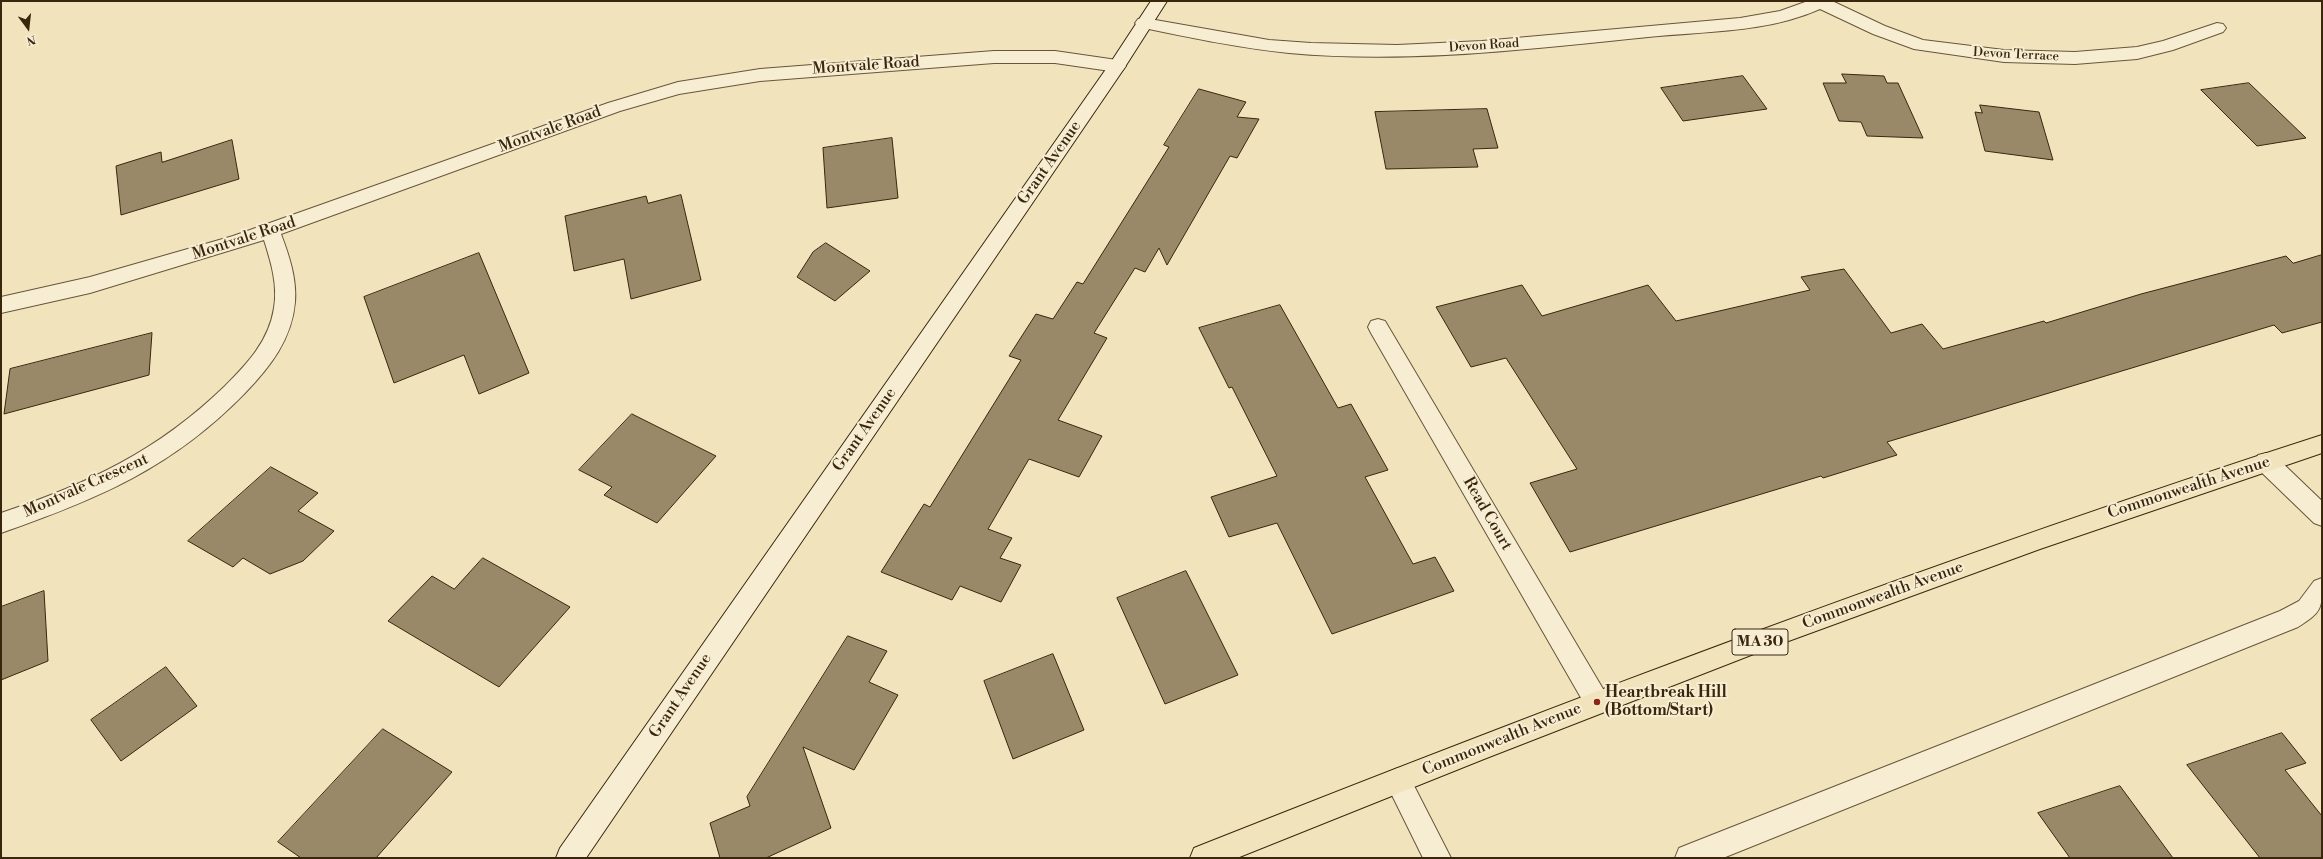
<!DOCTYPE html>
<html>
<head>
<meta charset="utf-8">
<style>
  body { margin:0 }
  #map { position:relative; width:2323px; height:859px; overflow:hidden; background:#f1e4bc; font-family:"Libre Bodoni",serif }
  canvas { display:block }
  .frame { position:absolute; inset:0; border:2px solid #39260d; pointer-events:none }
  .north { position:absolute; left:8px; top:8px; width:40px; height:40px; -webkit-text-stroke:3px #f6edd3; paint-order:stroke; rotate:165deg; font-size:11px; font-weight:700; line-height:16px; text-align:center; color:#39260d }
  .north::after { content:''; display:block; margin:auto; width:14px; height:18px; background:#39260d; clip-path:polygon(50% 0,100% 100%,50% 72%,0 100%) }
</style>
</head>
<body>
<div id="map">
<canvas width="2323" height="859"></canvas>
<div class="frame"></div>
<div class="north">N</div>
</div>
<script>
const c = document.querySelector('canvas').getContext('2d');
c.lineJoin = 'round';
function fillPath(path, color) {
  c.fillStyle = color;
  c.fill(path, 'evenodd');
}
function trace(path, color, width, dash) {
  c.strokeStyle = color;
  c.lineWidth = width;
  c.lineCap = dash ? 'butt' : 'round';
  c.setLineDash(dash || []);
  c.stroke(path);
}
function drawText(font, color, halo, rows, align = 'center') {
  c.font = font + ' "Libre Bodoni",serif';
  c.lineWidth = 4;
  c.setLineDash([]);
  c.textBaseline = 'middle';
  c.strokeStyle = halo;
  c.fillStyle = color;
  for (const [text, x, y, turn = 0] of rows) {
    c.save();
    c.translate(x, y);
    c.rotate((+turn || 0) * Math.PI / 180);
    c.textAlign = isNaN(turn) ? turn : align;
    if (halo) c.strokeText(text, 0, 0);
    c.fillText(text, 0, 0);
    c.restore();
  }
}
const building = new Path2D(`
  M1842 74 1884 76 1887 83H1898L1923 138 1867 136 1861 122 1839 121 1823 83H1846Z
  M1743 76 1767 109 1683 121 1661 88Z
  M2249 83 2306 138 2257 146 2201 90Z
  M1199 89 1246 102 1237 117 1259 119 1237 158 1230 156 1167 265 1159 248 1145 272 1135 268 1094 333 1107 338 1058 420 1102 436 1079 477 1029 459 988 529 1012 538 1000 558 1021 565 1001 602 960 586 952 600 881 572 924 504 930 507 1021 360 1009 356 1036 314 1053 319 1077 282 1083 284 1169 147 1164 145Z
  M1980 105 2039 112 2053 160 1985 151 1975 112 1982 113Z
  M1487 109 1498 148 1473 149 1478 167 1386 169 1375 112Z
  M892 138 898 198 827 208 823 148Z
  M232 140 239 179 121 215 116 166 161 152 162 162Z
  M681 195 701 280 631 299 624 259 574 271 565 216 646 196 648 203Z
  M826 243 870 271 835 301 797 277 813 252Z
  M479 253 529 373 479 394 464 355 394 383 364 297Z
  M2322 255V322L2282 333 2274 325 1887 442 1897 455 1823 478 1821 476 1570 552 1530 483 1577 469 1506 358 1471 367 1436 307 1522 285 1542 316 1648 285 1676 321 1810 290 1801 277 1844 269 1891 333 1922 324 1943 349 2044 321 2046 323 2141 294 2286 256 2293 263Z
  M1280 305 1338 408 1351 404 1388 470 1365 477 1413 564 1435 557 1454 591 1332 634 1277 523 1229 537 1211 497 1277 476 1232 387 1229 388 1199 328Z
  M152 333 149 375 4 414 10 369Z
  M632 414 716 456 657 523 604 495 612 487 579 470Z
  M271 467 318 493 298 511 334 531 303 561 270 574 243 558 233 567 188 541Z
  M483 558 570 607 499 687 388 621 432 576 454 589Z
  M1186 571 1238 675 1165 704 1117 598Z
  M44 591 48 661 1 680V607Z
  M848 636 887 651 869 682 898 695 854 770 803 747 831 828 766 858H720L710 823 750 806 747 797Z
  M1053 654 1084 730 1013 759 984 681Z
  M166 667 197 706 121 761 91 720Z
  M383 729 452 772 376 858H301L278 842Z
  M2282 733 2306 763 2285 770 2322 816V858H2260L2187 765Z
  M2120 786 2173 858H2070L2038 813Z`);
fillPath(building, '#998968');
trace(building, '#39260d', 1);
const street = new Path2D(`
  M1808 1H1832L1885 26 1923 40 2004 50 2075 52 2137 47 2163 41 2217 23 2223 24 2226 28 2223 32 2173 50 2137 59 2075 64 2004 62 1914 49 1873 34 1820 9C1766 33 1706 31 1648 37 1529 49 1409 64 1289 53 1240 48 1192 38 1144 28L1138 27 1135 23 1138 19 1144 18 1269 40 1311 43 1397 45 1482 41 1740 18 1780 11Z
  M994 51H1055L1117 60 1123 62 1126 66 1123 70 1117 72 1055 63H994L760 81 679 94 620 111 281 234C289 255 297 279 295 302 292 339 270 367 245 393 172 468 98 499 1 533V513C88 484 158 451 225 386 247 364 269 341 274 308 278 285 271 262 264 240L90 293 1 313V297L90 277 233 236 608 103 678 82 760 69Z
  M1378 319 1385 321 1606 694 1610 702 1606 710 1597 714 1588 710 1371 333 1368 327 1371 321Z
  M2266 453 2274 455 2322 501V526L2314 523 2258 469 2255 462 2258 455Z
  M2322 578C2322 609 2323 611 2298 627L1723 858H1675L1679 848 1689 844 2280 611 2299 601 2314 581Z
  M1398 768 1407 772 1451 858H1423L1385 781 1389 772Z`);
const secondary = new Path2D(`
  M1151 1H1167L1123 70 586 858H556L560 848 1111 62Z`);
const primary = new Path2D(`
  M2322 435V453L2040 549 1764 650 1484 759 1237 858H1190L1194 848 1204 844C1573 698 1944 557 2322 435Z`);
trace(street, '#675639', 2);
trace(secondary, '#39260d', 2);
trace(primary, '#39260d', 2);
fillPath(street, '#f6edd3');
fillPath(secondary, '#f6edd3');
fillPath(primary, '#f1e4bc');
for (const [x, y, r, color] of [
  [1597,702,4,"#8f2418"]
]) {
  const dot = new Path2D();
  dot.arc(x, y, r, 0, 2 * Math.PI);
  c.fillStyle = color;
  c.fill(dot);
  trace(dot, '#f6edd3', 1.5);
}
drawText('13px', '#39260d', '#f6edd3', [
  ["Devon Road",1484,46,-4],
  ["Devon Terrace",2016,55,3]
]);
for (const [x, y, w] of [
  [1760,642,56]
]) {
  const box = new Path2D();
  box.roundRect(x - w / 2, y - 13, w, 26, 3);
  c.fillStyle = '#f6edd3';
  c.fill(box);
  trace(box, '#39260d', 1);
}
drawText('bold 15px', '#39260d', null, [
  ["MA 30",1760,642]
]);
drawText('16px', '#39260d', '#f6edd3', [
  ["Montvale Road",866,66,-4],
  ["Montvale Road",550,130,-20],
  ["Grant Avenue",1050,163,-55],
  ["Montvale Road",244,239,-18],
  ["Grant Avenue",865,430,-55],
  ["Montvale Crescent",86,486,-24],
  ["Commonwealth Avenue",2189,488,-18],
  ["Read Court",1487,514,60],
  ["Commonwealth Avenue",1883,596,-20],
  ["Grant Avenue",681,696,-56],
  ["Commonwealth Avenue",1502,740,-22]
]);
drawText('bold 16px', '#39260d', '#f6edd3', [
  ["Heartbreak Hill",1605,693],
  ["(Bottom/Start)",1605,711]
], 'left');
</script>
</body>
</html>
